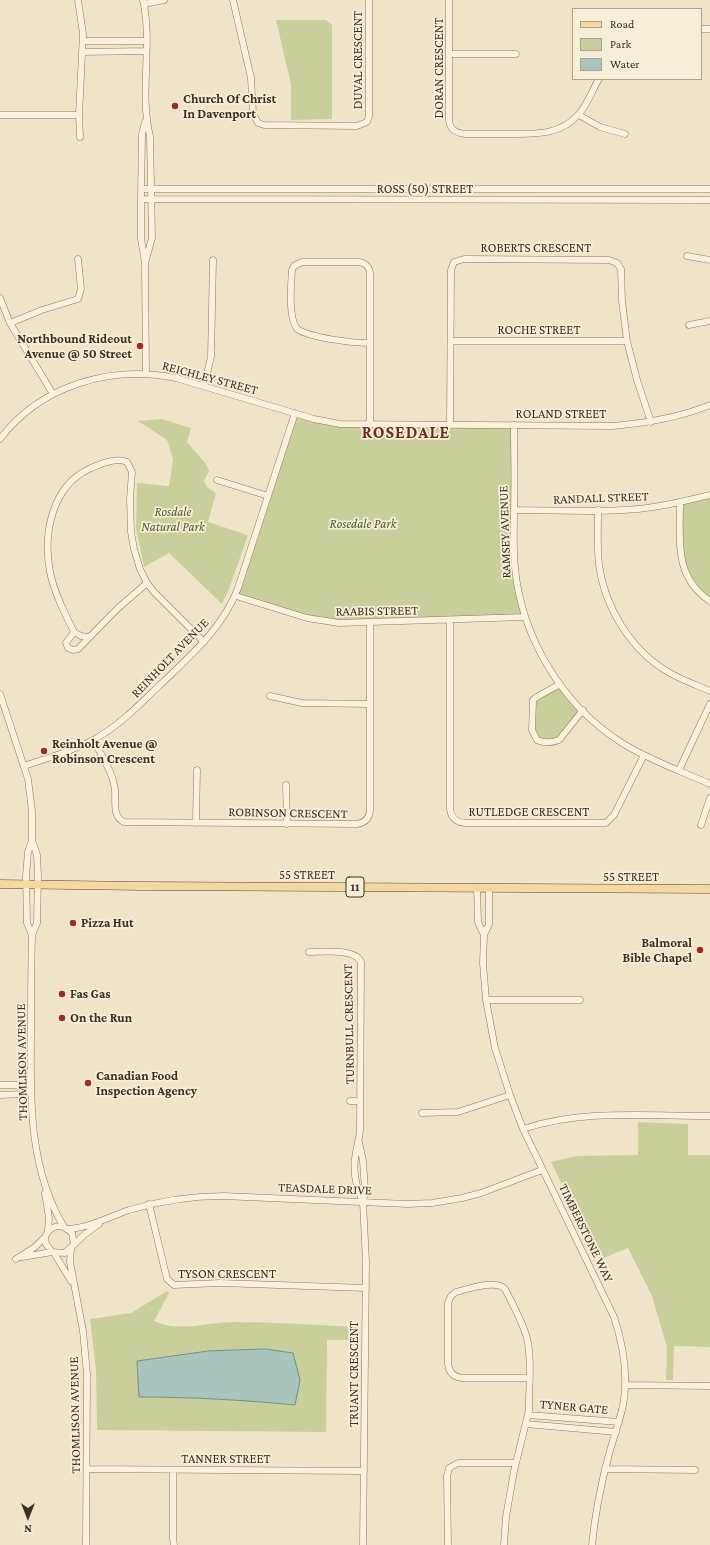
<!DOCTYPE html>
<html>
<head>
<meta charset="utf-8">
<style>
  body { margin:0 }
  #map { position:relative; width:710px; height:1545px; overflow:hidden; background:#f0e4c8; font-family:"Crimson Pro",serif }
  canvas { display:block }
  .legend { position:absolute; left:572px; top:8px; width:130px; height:72px; box-sizing:border-box; background:#f7eed8; border:1px solid #ada18e; margin:0; padding:5px 7px; list-style:none; font-size:12px; color:#3d2e20 }
  .legend li { display:flex; align-items:center; gap:8px; height:20px }
  .legend b { width:20px; border:1px solid #ada18e }
  .north { position:absolute; left:8px; top:1497px; width:40px; height:40px; -webkit-text-stroke:3px #f7eed8; paint-order:stroke; rotate:180deg; font-size:11px; font-weight:700; line-height:16px; text-align:center; color:#3d2e20 }
  .north::after { content:''; display:block; margin:auto; width:14px; height:18px; background:#3d2e20; clip-path:polygon(50% 0,100% 100%,50% 72%,0 100%) }
</style>
</head>
<body>
<div id="map">
<canvas width="710" height="1545"></canvas>
<ul class="legend">
<li><b style="height:5px;background:#f3d9a0"></b>Road</li>
<li><b style="height:11px;background:#c9cf9b"></b>Park</li>
<li><b style="height:11px;background:#a9c4bc"></b>Water</li>
</ul>
<div class="north">N</div>
</div>
<script>
const c = document.querySelector('canvas').getContext('2d');
c.lineJoin = 'round';
function fillPath(path, color) {
  c.fillStyle = color;
  c.fill(path, 'evenodd');
}
function trace(path, color, width, dash) {
  c.strokeStyle = color;
  c.lineWidth = width;
  c.lineCap = dash ? 'butt' : 'round';
  c.setLineDash(dash || []);
  c.stroke(path);
}
function drawText(font, color, halo, rows, align = 'center') {
  c.font = font + ' "Crimson Pro",serif';
  c.lineWidth = 3.5;
  c.setLineDash([]);
  c.textBaseline = 'middle';
  c.strokeStyle = halo;
  c.fillStyle = color;
  for (const [text, x, y, turn = 0] of rows) {
    c.save();
    c.translate(x, y);
    c.rotate((+turn || 0) * Math.PI / 180);
    c.textAlign = isNaN(turn) ? turn : align;
    if (halo) c.strokeText(text, 0, 0);
    c.fillText(text, 0, 0);
    c.restore();
  }
}
fillPath(new Path2D(`
  M276 20H326L332 25V119L291 120V84Z
  M295 413 327 422 514 425 515 569 525 617 339 623 236 596Z
  M162 419 191 428 187 442 206 464 209 471 204 481 207 487 216 493 208 522 248 535 229 589 222 604 169 553 144 567 136 528 137 483 169 486 173 459 167 440 138 421Z
  M710 495V601L685 571 680 503Z
  M560 684 583 710 557 741 535 738 532 702Z
  M638 1122 688 1124V1155H710V1347L674 1346 673 1380H666L667 1347 652 1296 628 1248 599 1260 551 1162 577 1156 638 1155Z
  M167 1291 169 1293 154 1321C182 1333 204 1322 233 1322 275 1322 317 1325 359 1327V1340H327L326 1432 97 1430 96 1371 90 1319 131 1313Z`), '#c9cf9b');
const water = new Path2D(`
  M265 1349 293 1353 300 1380 295 1405C243 1400 191 1397 139 1397L137 1361 208 1351Z`);
fillPath(water, '#a9c4bc');
trace(water, '#6f938a', 1);
const minor = new Path2D(`
  M78 0 83 34 79 115 80 137
  M143 0C153 45 139 92 150 136L152 238 145 263
  M233 0 251 78 253 113 258 123 264 125 357 126 367 122 369 116V0
  M449 0V120C450 130 456 133 465 134 479 134 494 134 508 134 534 134 560 136 579 114 588 104 592 90 599 79
  M144 4 164 0
  M701 29H710
  M83 41H146
  M82 52 146 51
  M449 54H516
  M0 115H79
  M579 115 600 127 625 134
  M145 122 142 134 141 199V239L145 263 146 373
  M141 189H710
  M141 199 710 200
  M687 256 710 260
  M0 298 10 323 53 394
  M10 323 42 310 78 299 81 289 78 259
  M689 325 710 321
  M451 341H627
  M370 343C352 343 311 338 297 329 288 317 291 285 292 270L294 266 302 262H359C366 263 370 268 370 274V425
  M204 386 211 357 213 260
  M450 425 451 270 454 262 464 259 609 260 617 263 621 269 622 301 627 341 637 380 651 422
  M514 425C514 454 515 482 514 510 514 529 513 549 515 568 522 638 562 705 622 743 649 760 681 771 710 784
  M0 439C41 385 111 365 176 378L314 419 340 424 613 426C647 423 678 418 710 405
  M217 480 268 496
  M680 503C680 541 674 577 710 601
  M514 510C555 510 597 513 638 509 662 507 686 501 710 495
  M598 510C598 529 597 547 599 565 605 608 631 650 668 672 682 680 696 685 710 691
  M236 596 307 618 339 623 525 617
  M450 620V809C451 818 456 822 465 823H606L614 815 644 755
  M74 632 66 643 68 648 73 650 78 649 117 609 147 583
  M89 637 81 636 74 632C65 614 54 592 50 572 43 535 51 487 89 469 100 464 116 457 127 462L132 472 130 499 131 532 134 549 140 569 147 583 154 592 204 642
  M560 684C552 689 538 695 533 700L532 730 537 740C543 743 552 743 559 740L583 710
  M0 694 28 779 32 811V840L37 855 38 876 37 923 32 935
  M270 696 302 703 370 704
  M94 740C101 756 113 772 115 790 116 801 112 817 124 822L357 824C365 823 369 819 370 811V623
  M24 766C47 758 74 751 95 739 120 725 140 704 160 685 190 656 223 628 238 588L295 413
  M679 770 710 704
  M286 785 287 824
  M196 823 197 770
  M701 825 710 798
  M32 840 28 852 26 876 27 923 32 935C31 970 31 1004 31 1039 30 1103 30 1171 64 1227
  M477 887 478 922 484 935
  M489 888V924L484 935 483 963 486 1000 495 1048 510 1095 523 1129 614 1317C624 1347 629 1379 622 1410 618 1425 613 1440 609 1454 601 1484 595 1514 592 1545
  M309 952C322 952 355 948 361 962L360 1131C359 1140 356 1149 355 1159 353 1173 357 1189 363 1202
  M486 1000H580
  M0 1085H23L30 1090 23 1094 0 1095
  M350 1101H360
  M422 1113 458 1112 510 1095
  M523 1129C583 1109 648 1116 710 1116
  M359 1142 363 1161 365 1190 363 1202 366 1262 363 1545
  M45 1193 49 1218 48 1230
  M149 1204 167 1279 174 1285 220 1283 366 1288
  M67 1229C89 1228 109 1217 129 1210 160 1201 190 1196 223 1196L407 1204 432 1203 462 1198 481 1193 542 1170
  M74 1244 72 1233C62 1223 51 1224 45 1237L46 1244 52 1252 65 1253 84 1235 99 1224
  M71 1249 70 1262 83 1331 87 1374 86 1545
  M54 1253 71 1281
  M22 1257 52 1252
  M16 1259 35 1247 45 1237
  M625 1385 710 1386
  M528 1415 619 1422
  M526 1424 616 1432
  M87 1469 364 1471
  M605 1469 695 1470
  M173 1470V1539L174 1545
  M448 1545 447 1476 449 1468 458 1463H516
  M504 1545 506 1517 514 1471 529 1410V1406C529 1384 532 1359 527 1338 522 1321 513 1305 505 1289 496 1279 468 1289 456 1292L451 1296 448 1303V1364C449 1373 454 1377 462 1378H529`);
const major = new Path2D(`
  M0 884 140 886 710 889`);
trace(minor, '#8d765c', 7);
trace(major, '#5b4430', 9);
trace(minor, '#faf1dc', 6);
trace(major, '#f3d9a0', 8);
for (const [x, y, r, color] of [
  [175,106,4,"#9e2a2b"],
  [140,346,4,"#9e2a2b"],
  [44,751,4,"#9e2a2b"],
  [73,923,4,"#9e2a2b"],
  [700,950,4,"#9e2a2b"],
  [62,994,4,"#9e2a2b"],
  [62,1018,4,"#9e2a2b"],
  [88,1083,4,"#9e2a2b"]
]) {
  const dot = new Path2D();
  dot.arc(x, y, r, 0, 2 * Math.PI);
  c.fillStyle = color;
  c.fill(dot);
  trace(dot, '#f7eed8', 1.5);
}
for (const [x, y, w] of [
  [355,887,18]
]) {
  const box = new Path2D();
  box.roundRect(x - w / 2, y - 10, w, 20, 3);
  c.fillStyle = '#f7eed8';
  c.fill(box);
  trace(box, '#3d2e20', 1);
}
drawText('bold 12px', '#3d2e20', null, [
  ["11",355,887]
]);
drawText('13px', '#3d2e20', '#f7eed8', [
  ["DUVAL CRESCENT",358,60,-90],
  ["DORAN CRESCENT",439,68,-90],
  ["ROSS (50) STREET",425,189],
  ["ROBERTS CRESCENT",536,248],
  ["ROCHE STREET",539,330],
  ["REICHLEY STREET",210,378,15],
  ["ROLAND STREET",561,414],
  ["RANDALL STREET",601,498,-2],
  ["RAMSEY AVENUE",505,532,-92],
  ["RAABIS STREET",377,611,-1],
  ["REINHOLT AVENUE",170,658,-46],
  ["RUTLEDGE CRESCENT",529,812],
  ["ROBINSON CRESCENT",288,813,1],
  ["55 STREET",307,875],
  ["55 STREET",631,877],
  ["TURNBULL CRESCENT",349,1024,-91],
  ["THOMLISON AVENUE",22,1062,-91],
  ["TEASDALE DRIVE",325,1189,2],
  ["TIMBERSTONE WAY",586,1233,64],
  ["TYSON CRESCENT",227,1274],
  ["TRUANT CRESCENT",354,1374,-90],
  ["TYNER GATE",574,1407,5],
  ["THOMLISON AVENUE",75,1415,-91],
  ["TANNER STREET",226,1459]
]);
drawText('bold 13px', '#3d2e20', '#f7eed8', [
  ["Church Of Christ",183,99],
  ["In Davenport",183,114],
  ["Northbound Rideout",132,339,"right"],
  ["Avenue @ 50 Street",132,354,"right"],
  ["Reinholt Avenue @",52,744],
  ["Robinson Crescent",52,759],
  ["Pizza Hut",81,923],
  ["Balmoral",692,943,"right"],
  ["Bible Chapel",692,958,"right"],
  ["Fas Gas",70,994],
  ["On the Run",70,1018],
  ["Canadian Food",96,1076],
  ["Inspection Agency",96,1091]
], 'left');
drawText('italic 13px', '#4d5a26', '#f7eed8', [
  ["Rosdale",173,512],
  ["Natural Park",173,527],
  ["Rosedale Park",363,524]
]);
c.letterSpacing = '1px';
drawText('bold 17px', '#6b2e1e', '#f7eed8', [
  ["ROSEDALE",406,433]
]);
c.letterSpacing = '0px';
</script>
</body>
</html>
